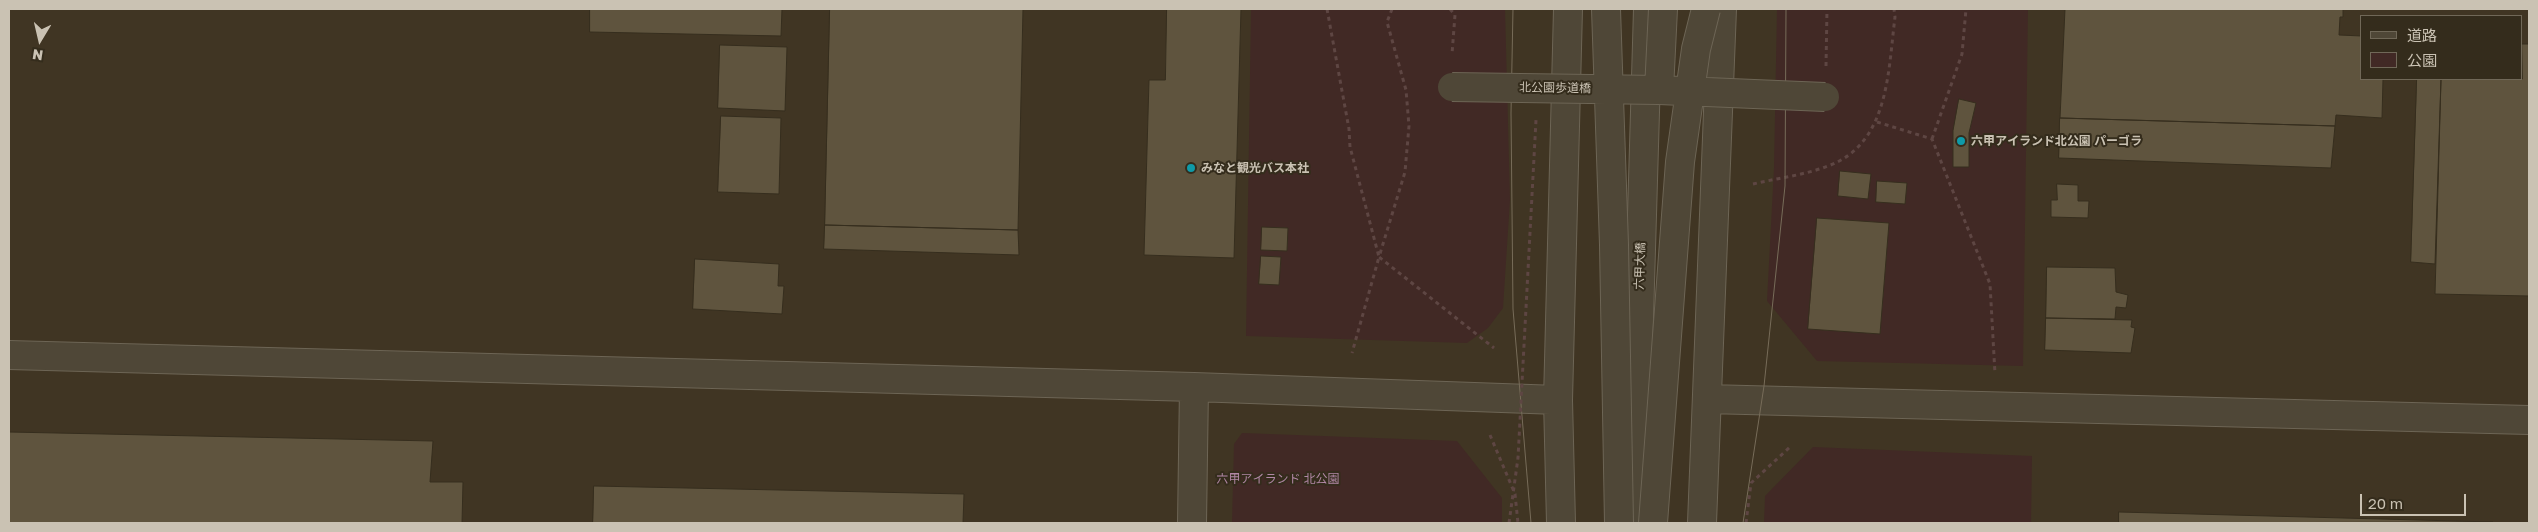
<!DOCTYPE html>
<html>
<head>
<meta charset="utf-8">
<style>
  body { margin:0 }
  #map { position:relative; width:2538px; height:532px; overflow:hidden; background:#403523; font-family:"Golos Text","Noto Sans JP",sans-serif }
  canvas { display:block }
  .frame { position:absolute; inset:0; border:10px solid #cac2b3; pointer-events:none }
  .legend { position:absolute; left:2360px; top:15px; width:162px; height:65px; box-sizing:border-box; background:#342c1c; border:1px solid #706858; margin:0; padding:6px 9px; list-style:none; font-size:15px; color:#cac2b3 }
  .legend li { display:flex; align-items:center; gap:10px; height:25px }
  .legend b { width:25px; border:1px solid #706858 }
  .north { position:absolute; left:15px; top:15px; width:50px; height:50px; -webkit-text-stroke:4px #342c1c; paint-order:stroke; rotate:189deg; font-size:14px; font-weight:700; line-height:20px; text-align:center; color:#cac2b3 }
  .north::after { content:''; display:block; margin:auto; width:18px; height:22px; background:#cac2b3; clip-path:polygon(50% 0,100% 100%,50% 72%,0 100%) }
  .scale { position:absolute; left:2360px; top:494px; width:106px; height:22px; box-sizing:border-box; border:2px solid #cac2b3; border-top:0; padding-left:6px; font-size:15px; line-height:18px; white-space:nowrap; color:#cac2b3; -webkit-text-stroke:4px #342c1c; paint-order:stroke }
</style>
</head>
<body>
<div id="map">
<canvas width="2538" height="532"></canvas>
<div class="frame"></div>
<ul class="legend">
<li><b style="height:6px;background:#4f4737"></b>道路</li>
<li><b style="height:14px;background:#412925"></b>公園</li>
</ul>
<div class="north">N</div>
<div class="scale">20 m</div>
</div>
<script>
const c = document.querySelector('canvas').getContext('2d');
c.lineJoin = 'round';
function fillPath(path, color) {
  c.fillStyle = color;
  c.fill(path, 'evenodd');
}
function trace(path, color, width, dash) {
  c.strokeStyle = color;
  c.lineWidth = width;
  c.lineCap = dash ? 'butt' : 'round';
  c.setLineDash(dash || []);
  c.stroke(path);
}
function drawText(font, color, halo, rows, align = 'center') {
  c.font = font + ' "Golos Text","Noto Sans JP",sans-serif';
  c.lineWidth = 4;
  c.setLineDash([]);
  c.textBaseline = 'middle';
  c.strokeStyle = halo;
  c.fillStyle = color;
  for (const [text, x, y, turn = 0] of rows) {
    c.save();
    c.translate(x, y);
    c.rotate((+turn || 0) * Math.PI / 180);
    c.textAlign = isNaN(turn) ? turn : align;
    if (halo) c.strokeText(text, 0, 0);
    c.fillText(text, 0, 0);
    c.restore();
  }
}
fillPath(new Path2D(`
  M1251 9H1505L1510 200 1503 308 1488 328 1467 343 1246 336Z
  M1777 9H2028L2023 366 1817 361 1767 301 1774 168Z
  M1242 433 1457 441 1502 498V523H1232L1234 444Z
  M1813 447 2032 456 2031 523H1764L1765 496Z`), '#412925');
const building = new Path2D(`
  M590 9H782L781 36 590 32Z
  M830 9H1023L1018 230 825 225Z
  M1167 9H1241L1234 258 1144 255 1149 80H1165Z
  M2063 9H2343V17H2340L2339 35 2362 36V79H2383L2382 118 2336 115 2335 126 2060 118 2065 9Z
  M2522 44H2529V296L2435 294 2441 79H2522Z
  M720 45 787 47 785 111 718 108Z
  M2417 79H2441L2435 264 2411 262Z
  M1959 99 1976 103 1969 133V167H1953V131Z
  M721 116 781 118 779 194 718 192Z
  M2060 118 2335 126 2331 168 2059 158Z
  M1840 171 1871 174 1868 199 1838 196Z
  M1877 181 1907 183 1905 204 1876 202Z
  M2057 184 2078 185V201H2089L2088 218 2051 217V200H2057Z
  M1817 218 1889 223 1880 334 1808 329Z
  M825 225 1018 230 1019 255 824 249Z
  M1262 227 1288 228 1287 251 1261 250Z
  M1261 256 1281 257 1279 285 1259 284Z
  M695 259 779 264 778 286H784L782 314 693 309Z
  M2047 267 2115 268 2116 292 2128 295 2126 308 2116 307 2115 319 2046 318Z
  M2046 318 2132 320 2131 327 2135 328 2131 353 2045 350Z
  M9 432 433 441 430 482H463L462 523H9Z
  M594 486 964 494 963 523H593Z
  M2119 512 2493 522 2119 523Z`);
fillPath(building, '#5f543e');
trace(building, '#362e1e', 1);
const minor = new Path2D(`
  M9 355 1194 387 1558 400
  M1707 399 2529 420
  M1192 523 1194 387
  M1561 523 1558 400 1568 9
  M1633 523 1648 9
  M1702 523 1722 9`);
trace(minor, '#6d6555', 30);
trace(new Path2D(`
  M1327 9 1349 129 1350 147 1379 257 1352 353
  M1392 9 1387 22 1406 90 1409 126 1405 172 1379 257 1494 348
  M1450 9 1455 15 1452 54
  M1826 66 1827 9
  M1877 122 1932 139 1990 284 1995 374
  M1932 139 1962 54 1966 9
  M1753 184C1778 178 1805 175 1828 166 1889 144 1888 72 1895 17L1894 9
  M1490 435 1515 494 1518 523
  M1746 523 1751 483 1790 447`), '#5e4643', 3, [4, 4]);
trace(minor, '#4f4737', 28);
trace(new Path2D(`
  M1513 9 1511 113 1513 309 1531 523
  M1743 523 1764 386 1785 186 1786 9`), '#776c59', 1);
const minorBridge = new Path2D(`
  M1606 9 1614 245 1619 523
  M1663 9 1659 90 1825 97
  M1452 87 1659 90
  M1653 523 1680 162 1696 49 1706 9`);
trace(minorBridge, '#6d6555', 30, []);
trace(new Path2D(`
  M1509 523 1518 458 1536 120`), '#5e4643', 3, [4, 4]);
trace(minorBridge, '#4f4737', 28);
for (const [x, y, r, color] of [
  [1961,141,5,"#0f9aa8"],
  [1191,168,5,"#0f9aa8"]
]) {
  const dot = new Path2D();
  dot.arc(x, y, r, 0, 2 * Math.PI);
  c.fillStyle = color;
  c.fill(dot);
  trace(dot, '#342c1c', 2);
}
drawText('12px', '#cac2b3', '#342c1c', [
  ["北公園歩道橋",1555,88,1],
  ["六甲大橋",1640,266,-88]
]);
drawText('bold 12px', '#cac2b3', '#342c1c', [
  ["六甲アイランド北公園 パーゴラ",1971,141],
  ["みなと観光バス本社",1201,168]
], 'left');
drawText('12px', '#b187a5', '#342c1c', [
  ["六甲アイランド 北公園",1278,479]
]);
</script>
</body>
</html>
